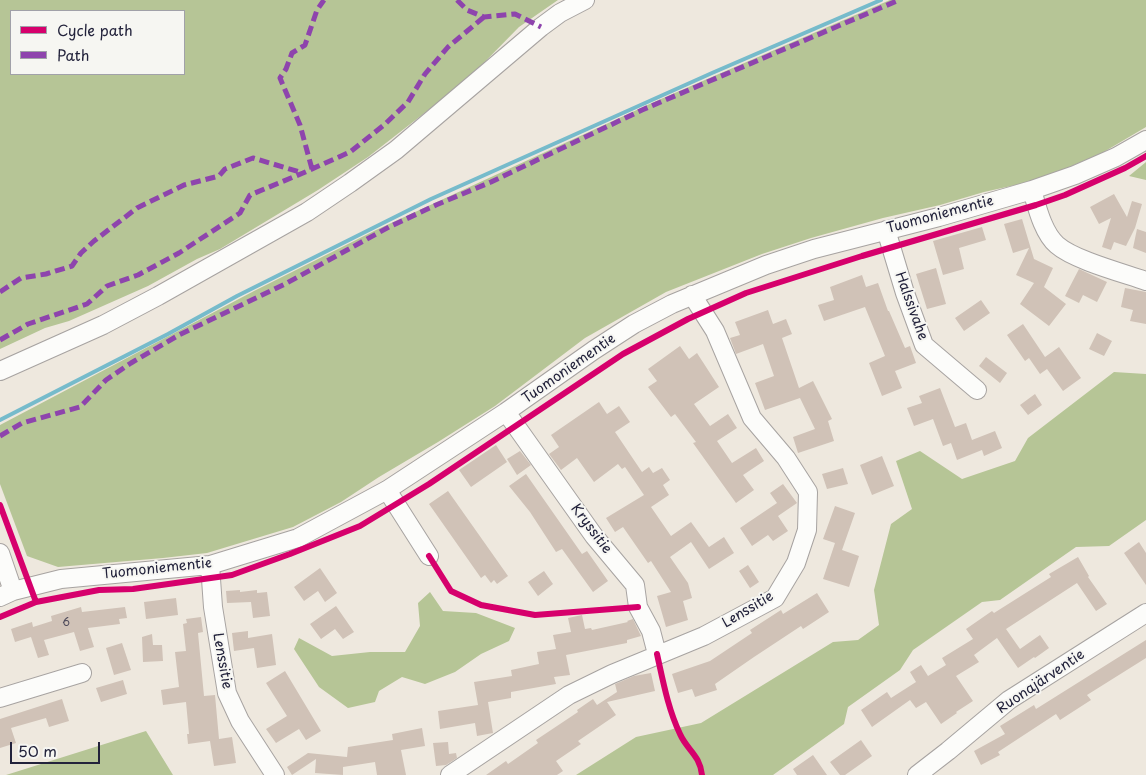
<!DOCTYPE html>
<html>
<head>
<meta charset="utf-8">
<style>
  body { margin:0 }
  #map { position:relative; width:1146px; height:775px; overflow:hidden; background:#eee8de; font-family:"Playpen Sans",sans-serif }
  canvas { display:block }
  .legend { position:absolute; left:10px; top:10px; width:175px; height:65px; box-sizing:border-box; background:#f6f6f2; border:1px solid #a1a1a9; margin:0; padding:6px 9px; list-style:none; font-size:15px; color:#22223b }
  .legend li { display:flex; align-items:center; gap:10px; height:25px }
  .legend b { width:25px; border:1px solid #a1a1a9 }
  .scale { position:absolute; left:10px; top:742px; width:90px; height:22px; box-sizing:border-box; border:2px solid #22223b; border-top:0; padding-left:6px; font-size:15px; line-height:18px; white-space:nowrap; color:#22223b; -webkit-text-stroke:4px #f6f6f2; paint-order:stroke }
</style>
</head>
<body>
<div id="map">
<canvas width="1146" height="775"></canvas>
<ul class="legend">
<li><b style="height:6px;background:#d6006c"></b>Cycle path</li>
<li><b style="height:6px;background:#8e44ad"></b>Path</li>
</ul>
<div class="scale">50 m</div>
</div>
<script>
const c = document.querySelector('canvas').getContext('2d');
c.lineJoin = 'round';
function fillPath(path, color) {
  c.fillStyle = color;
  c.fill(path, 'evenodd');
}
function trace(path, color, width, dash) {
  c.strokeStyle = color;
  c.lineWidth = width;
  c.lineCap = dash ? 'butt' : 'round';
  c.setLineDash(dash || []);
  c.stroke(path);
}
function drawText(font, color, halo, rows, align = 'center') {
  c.font = font + ' "Playpen Sans",sans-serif';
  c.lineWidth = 4;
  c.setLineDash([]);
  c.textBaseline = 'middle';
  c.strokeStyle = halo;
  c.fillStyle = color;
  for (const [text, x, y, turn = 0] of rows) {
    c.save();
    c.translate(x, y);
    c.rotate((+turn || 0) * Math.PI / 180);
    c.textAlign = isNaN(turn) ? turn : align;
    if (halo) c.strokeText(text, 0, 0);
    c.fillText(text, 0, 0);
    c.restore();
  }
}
fillPath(new Path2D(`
  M0 0H558L519 27 468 79 445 97 368 157 318 190 220 249 197 259 148 286 69 321 45 328 0 349ZM11 11H184V74H11Z
  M890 0H1146V127L1102 153 1067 168 1029 182 984 192 940 205 883 218 811 238 762 254 666 292 585 338 495 406 438 442 379 477 341 502 293 527 207 553 163 558 58 567 27 556 0 484V425L254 291 376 230 654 102Z
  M1146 162V180L1129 176Z
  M1114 372 1146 374V520L1109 546 1076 547 1000 600 982 602 913 650 900 670 848 707 844 724 773 775H576L636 737 701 723 833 642 858 640 879 625 874 590 891 524 912 509 896 461 920 451 962 479 1015 461 1028 438Z
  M430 592 443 611 476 613 515 628 509 641 481 654 455 672 425 684 402 677 379 691 375 702 348 708 319 687 294 649 299 638 332 656 370 652H405L420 626 418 603Z
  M146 731 173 775H6Z`), '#b6c596');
trace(new Path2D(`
  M0 420 168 334 237 296 431 199 712 73 881 0`), '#76bbcb', 4);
fillPath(new Path2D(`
  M1114 194 1127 217 1132 201 1142 204 1135 228 1126 246 1114 242 1111 250 1102 247 1111 218 1099 224 1090 207Z
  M1022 219 1034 259 1053 268 1044 287 1066 304 1049 326 1020 304 1034 283 1016 275 1029 248 1013 253 1004 224Z
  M982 227 986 240 959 248 964 269 943 275 933 241Z
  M1137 229 1146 232V253L1133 248Z
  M936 268 946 304 927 309 916 274Z
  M1079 269 1107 282 1097 302 1083 295 1079 303 1065 296Z
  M862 275 866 287 878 283 888 311H889L905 348 910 346 916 363 895 371 902 388 882 396 869 363 885 356 865 307 824 321 818 305 834 300 830 287Z
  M1125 288 1146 292V324L1130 321 1133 310 1121 307Z
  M981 300 990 313 964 331 955 318Z
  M768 310 773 324 786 319 792 334 782 338 799 388 813 381 832 419 828 421 834 441 798 453 793 437 815 429 800 398 765 410 755 383 774 376 763 344 736 354 730 338 740 335 735 322Z
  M1023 324 1045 357 1059 347 1081 378 1063 391 1047 369 1040 374 1029 358 1025 361 1007 335Z
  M1097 333 1112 341 1104 356 1089 349Z
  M680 346 689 359 697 353 719 387 694 404 710 426 728 414 737 428 717 441 732 463 756 448 764 461 743 475 754 490 736 503 693 443 696 442 675 414 671 417 648 387 657 381 648 369Z
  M986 357 1007 373 1000 383 979 366Z
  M940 388 955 427 966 423 972 440 995 431 1002 448 984 456 982 450 957 460 951 443 943 446 933 419 914 426 907 408 922 403 919 396Z
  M1035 394 1042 405 1028 415 1020 405Z
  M599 402 607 414 619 406 630 422 615 432 642 472 649 467 653 473 662 468 670 480 663 485 669 495 651 507 671 536 691 522 709 547 724 537 734 553 709 569 691 542 670 557 688 583 692 598 683 601 688 620 666 627 657 596 671 592 651 561 648 563 623 527 615 532 606 518 644 495 625 467 622 469 618 464 594 482 577 458 561 470 549 454 559 447 551 435Z
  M496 445 507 462 471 487 459 470Z
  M520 451 531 465 517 475 507 459Z
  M882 456 894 486 872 495 860 465Z
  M843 468 848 484 827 489 822 474Z
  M526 474 582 554 587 551 608 581 593 592 562 549 556 552 530 512 509 486Z
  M783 484 797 503 778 516 788 531 773 541 768 535 752 546 740 528 777 503 770 493Z
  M448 491 508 576 497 584 494 580 491 583 485 575 481 578 429 504Z
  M835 506 855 513 842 550 859 556 849 587 823 579 835 543 823 539Z
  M1139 542 1146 553V585L1124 553Z
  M1078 557 1089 576 1088 577 1107 604 1096 611 1077 583 1006 629 1020 649 1040 635 1049 648 1035 658 1034 657 1018 668 997 638 974 655 979 662 956 676 973 701 956 712 957 713 941 724 926 702 916 708 910 700 872 727 861 710 887 692 891 698 916 682 910 672 921 665 928 676 946 665 942 658 973 639 966 629 992 611 994 613 1051 577 1049 574Z
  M748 565 759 582 750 588 739 571Z
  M320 568 337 593 325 602 318 591 304 601 294 587Z
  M544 571 553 584 538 596 528 582Z
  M240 590V592L257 590V593L267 592 270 616 253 618 251 602 227 603 226 591Z
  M817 593 829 612 803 629 801 626 754 657 715 684 717 690 695 697 692 689 678 693 672 674 710 661 752 633 750 630 781 610 783 614Z
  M176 598 178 615 146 619 144 602Z
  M336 606 354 632 343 639 335 629 321 639 310 624Z
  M81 607 82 612 125 607 127 618 119 619 120 624 88 628 94 647 80 651 74 632 44 640 49 655 38 658 31 637 15 642 11 629 32 622 33 627 52 621 51 616Z
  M582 615 585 629 591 628 592 630 628 622 627 621 633 619 641 636 627 640V643L566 655 570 675 554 677 556 684 511 692V698L488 702 493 733 477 736 475 723 440 729 438 711 478 705 474 682 512 676 511 670 539 664 537 652 556 649 553 635 571 632 568 618Z
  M201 617 203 632 198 633 204 696 215 695 219 739 232 737 236 763 214 766 210 741 188 744 187 734H189L186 702 163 705 161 690 179 687 175 652 186 651 183 624 187 623 186 619Z
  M248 631V638L272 634 276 665 257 668 254 648 234 651 232 633Z
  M152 634 153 645H162L163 661 143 662 142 637Z
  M1146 640V658L1087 695 1091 700 1060 720 1056 714 998 752 1000 755 981 765 974 751 1005 734 1000 726 1034 705 1036 709Z
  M122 643 131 670 114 675 106 648Z
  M285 671 321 731 306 740 299 729 276 743 266 729 287 716 266 683Z
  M651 673 655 691 607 702 616 715 578 741 581 744 556 761 563 771 557 775H486L506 761 508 764 538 743 536 740 578 712 577 710 593 699 597 705 617 692 615 684 634 676Z
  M123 680 127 694 101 702 96 688Z
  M62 699 69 721 49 727 46 718 11 728 16 743 0 748V719Z
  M422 728 425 746 401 750 406 775H377L375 762 343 767V775L315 773 316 759 292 775 287 767 308 753 347 757 348 747 393 740 392 734Z
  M861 740 872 756 845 775H840L830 762Z
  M448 742 449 754 456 753 457 758 446 765 436 766 433 743Z
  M813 755 827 775H797L793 769Z`), '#d0c2b7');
const minor = new Path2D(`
  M1032 190C1037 207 1043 233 1057 245 1074 260 1123 273 1146 281
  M886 230 905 293 924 345 977 390
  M0 371 103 325 158 296 307 212 350 183 396 150 541 27 560 13 585 0
  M506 412 594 536 635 585 638 607 651 631 657 654
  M387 490 429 556
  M0 553 13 591
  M210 565 213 607 227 693 240 721 275 775
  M0 597 13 591 61 579 210 565 298 538 387 490 506 412 594 350 634 324 672 304 766 265 814 249 939 217 1032 190 1075 175 1116 157 1146 140
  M0 698 82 673
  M450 775 569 695 612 674 704 636 775 598 796 563 807 530 808 492 786 458 752 418 715 331 692 295
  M917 775 948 751 1009 700 1146 613`);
trace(minor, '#a7a3a1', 20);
trace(minor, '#fcfcfa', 18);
trace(new Path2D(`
  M457 0 467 10 484 17 515 14 541 27
  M312 169 300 125 280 78 286 69 292 53 305 45 317 10 324 0
  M0 292 21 278 46 274 72 266 81 253 94 241 137 208 184 185 219 176 225 169 253 158 303 173
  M0 340 28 324 87 304 107 286 138 275 179 253 240 213 250 195 303 173 350 152 384 125 408 102 425 74 448 47 484 17
  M0 436 22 423 80 407 106 380 131 363 179 335 285 284 389 227 436 205 491 182 642 110 899 0`), '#8e44ad', 5, [10, 5]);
trace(new Path2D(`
  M0 505 36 602
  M429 556 451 591 481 605 535 615 638 607
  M0 617 36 602 99 590 133 589 232 575 290 554 360 526 429 484 623 354 688 319 746 293 862 256 1036 205 1065 195 1125 168 1146 156
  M657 654C663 681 668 709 680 734 687 750 700 755 702 775`), '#d6006c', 6);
drawText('11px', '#4e4a5a', null, [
  ["6",66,623]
]);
drawText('14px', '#22223b', '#f6f6f2', [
  ["Tuomoniementie",940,215,-15],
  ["Halssivahe",911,306,70],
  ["Tuomoniementie",569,369,-35],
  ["Kryssitie",591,529,53],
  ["Tuomoniementie",157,569,-6],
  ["Lenssitie",748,610,-31],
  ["Lenssitie",222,661,80],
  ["Ruonajärventie",1041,682,-34]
]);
</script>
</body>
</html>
